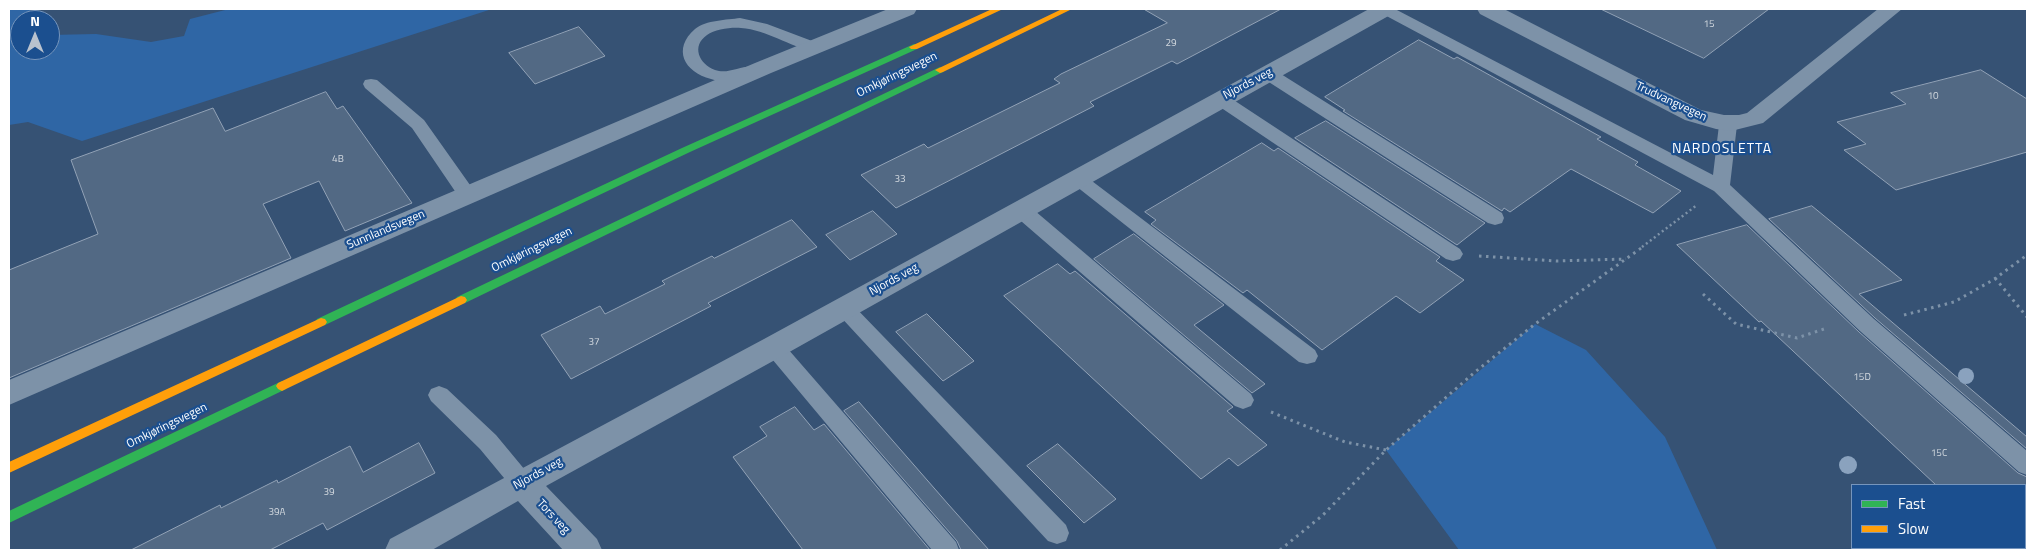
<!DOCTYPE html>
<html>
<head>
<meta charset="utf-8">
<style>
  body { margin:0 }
  #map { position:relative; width:2036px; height:559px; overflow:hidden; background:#365274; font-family:"Titillium Web",sans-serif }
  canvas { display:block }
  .frame { position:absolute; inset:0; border:10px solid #fff; pointer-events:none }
  .legend { position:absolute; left:1851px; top:484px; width:175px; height:65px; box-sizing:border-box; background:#1b4f8f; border:1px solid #7695bc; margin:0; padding:6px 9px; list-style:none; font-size:15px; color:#fff }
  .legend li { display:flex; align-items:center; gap:10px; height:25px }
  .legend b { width:25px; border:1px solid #7695bc }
  .north { position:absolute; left:10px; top:10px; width:50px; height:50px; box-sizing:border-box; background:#1b4f8f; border:1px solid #7695bc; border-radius:50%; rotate:0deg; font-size:14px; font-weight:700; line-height:20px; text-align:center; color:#fff }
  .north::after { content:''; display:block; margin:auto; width:18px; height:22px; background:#b9c2ce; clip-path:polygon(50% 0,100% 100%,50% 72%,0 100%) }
</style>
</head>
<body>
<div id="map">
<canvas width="2036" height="559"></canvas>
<div class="frame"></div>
<ul class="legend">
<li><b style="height:6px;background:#30b455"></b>Fast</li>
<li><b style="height:6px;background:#ff9f0a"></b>Slow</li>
</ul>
<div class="north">N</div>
</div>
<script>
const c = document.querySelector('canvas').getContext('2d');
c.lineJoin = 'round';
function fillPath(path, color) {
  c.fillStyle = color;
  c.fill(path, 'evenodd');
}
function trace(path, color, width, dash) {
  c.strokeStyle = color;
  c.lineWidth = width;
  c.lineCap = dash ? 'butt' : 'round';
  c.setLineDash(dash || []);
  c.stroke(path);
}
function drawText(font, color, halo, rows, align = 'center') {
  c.font = font + ' "Titillium Web",sans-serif';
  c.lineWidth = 4.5;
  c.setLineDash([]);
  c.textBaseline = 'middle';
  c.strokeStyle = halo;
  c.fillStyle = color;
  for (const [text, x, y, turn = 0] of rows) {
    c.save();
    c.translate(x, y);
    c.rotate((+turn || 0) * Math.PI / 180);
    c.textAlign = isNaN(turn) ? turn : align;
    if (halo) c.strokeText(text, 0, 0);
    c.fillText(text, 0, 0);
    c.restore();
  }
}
fillPath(new Path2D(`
  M9 9H31L27 20H20V50H50V35L96 34 151 42 184 36 190 19 229 9H492L82 141 28 122 9 125Z
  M1535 324 1586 350 1665 437 1717 550H1459L1386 450Z`), '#2f66a5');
const building = new Path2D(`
  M1144 9H1281L1177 64 1172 61 1090 102 1094 106 896 208 861 175 924 144 928 148 1060 83 1054 79 1061 74 1167 23Z
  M1601 9H1769L1704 58Z
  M579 27 605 56 535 84 509 53Z
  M1419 40 1454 59 1457 57 1601 137 1597 139 1638 162 1635 165 1681 191 1653 213 1571 169 1510 212 1504 208 1502 211 1343 111 1345 110 1325 97Z
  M1981 70 2027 99V152L1896 190 1844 150 1866 144 1837 122 1906 104 1891 93Z
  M326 92 337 109 343 106 412 203 345 231 319 181 263 204 291 258 9 378V270L98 234 71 160 213 108 225 131Z
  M1326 121 1485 223 1457 245 1295 138Z
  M1262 143 1274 151 1278 148 1440 257 1436 261 1464 280 1420 313 1396 296 1322 350 1247 290 1243 293 1151 224 1156 220 1145 212Z
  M1812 206 1902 280 1859 294 2027 437V449L1875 318 1769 219Z
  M873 211 897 234 850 260 826 235Z
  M792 220 817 247 708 303 711 306 571 379 541 335 600 306 605 314 665 284 662 281 712 256 714 258Z
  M1747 225 1859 332 2018 473 2027 477V485H1936L1761 321 1759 322 1677 245Z
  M1134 234 1224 305 1194 325 1265 384 1252 393 1094 259Z
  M1058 264 1070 274 1075 271 1233 407 1227 411 1267 445 1238 466 1229 458 1201 479 1004 296Z
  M927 314 974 361 943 381 896 332Z
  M859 402 948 504 989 550H961L957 541 844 411Z
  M795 407 814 430 824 424 930 550H803L733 457 767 436 760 427Z
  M419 443 435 473 327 530 323 523 270 550H131L220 505 221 508 277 480 278 483 350 446 363 472Z
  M1058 444 1116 499 1084 523 1027 466Z`);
fillPath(building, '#526984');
trace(building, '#92a2b6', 1);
trace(new Path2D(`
  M1642 247 1697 205`), '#7d92a8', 2.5, [2, 3]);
trace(new Path2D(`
  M1479 256 1556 261 1626 259
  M1995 278 2027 317
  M1703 294 1736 324 1797 338 1827 328
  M1904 315 1954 302 1993 280 2027 255
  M1271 412 1345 442 1386 450
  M1280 550 1323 515 1386 450 1475 372 1535 324 1644 246`), '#7d92a8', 3, [2.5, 4.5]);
fillPath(new Path2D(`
  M1376 9H1395L1713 175 1719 125 1722 121 1728 119 1734 121 1737 125 1730 185 1874 319 2027 451V475L2019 472 1860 331 1714 191 1379 12Z
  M740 18 767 24 820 44 822 47 820 50 814 52C789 46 767 30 741 28 732 27 715 29 707 35 691 46 699 64 715 70 729 75 742 64 756 67L758 71 756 75C746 77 736 81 726 82 721 82 715 80 711 79 684 72 672 49 695 29 706 20 727 20 740 18Z
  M1267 68 1273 69 1502 213 1504 218 1502 223 1495 225 1488 223 1261 77 1259 73 1261 69Z
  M371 79 377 80 424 120 475 192 477 196 475 200 468 202 461 200 412 128 365 88 363 84 365 80Z
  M1220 94 1226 95 1460 249 1463 254 1460 259 1453 261 1446 259 1214 103 1212 99 1214 95Z
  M1078 173 1084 175 1315 350 1318 356 1315 362 1307 364 1299 362 1072 183 1069 179 1072 175Z
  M1021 204 1028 205 1251 394 1254 400 1251 406 1243 409 1235 406 1014 215 1012 210 1014 205Z
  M844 300 851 303 1066 525 1069 533 1066 541 1057 544 1048 541 837 313 834 308 837 303Z
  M774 339 781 341 956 542 959 550H932L767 353 763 347 767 341Z
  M439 386 447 389 496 435 530 476 534 483 530 490 522 493 514 490 480 449 431 401 428 395 431 389Z`), '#7d92a8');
fillPath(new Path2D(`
  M888 9H917L914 14 771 73 9 405V380L755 63Z
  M1369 9H1395L1392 14 784 355 546 486 597 539 602 550H563L518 501 432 550H385L390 539 764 339Z
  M1477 9H1504L1701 110 1724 115H1739L1747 113 1878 9H1902L1763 123 1731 131 1716 129 1685 120 1480 14Z`), '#7d92a8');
fillPath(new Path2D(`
  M914 44 917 45V49L690 152 325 325H317L315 322 317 319 682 148Z
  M940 67 945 70 943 72 465 303H457L455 300 457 297Z
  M282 381 286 383 288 386 286 389 9 523V511Z`), '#30b455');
fillPath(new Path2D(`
  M992 9H1003L917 49H911L909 47Z
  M1062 9H1072L943 72 940 73 935 70Z
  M461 296 465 297 467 300 465 303 286 389 282 391 278 389 276 386 278 383Z
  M321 318 325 319 327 322 325 325 9 473V462Z`), '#ff9f0a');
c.fillStyle = '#8aa2be';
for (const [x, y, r] of [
  [1966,376,8],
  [1848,465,9]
]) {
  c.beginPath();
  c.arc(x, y, r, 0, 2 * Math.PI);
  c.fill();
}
drawText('10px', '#d4dae0', null, [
  ["15",1709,25],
  ["29",1171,44],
  ["10",1933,97],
  ["4B",338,160],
  ["33",900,180],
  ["37",594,343],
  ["15D",1862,378],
  ["15C",1939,454],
  ["39",329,493],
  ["39A",277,513]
]);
drawText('12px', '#fff', '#1b4f8f', [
  ["Omkjøringsvegen",897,75,-26],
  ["Njords veg",1248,84,-28],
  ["Trudvangvegen",1671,102,25],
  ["Sunnlandsvegen",386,230,-23],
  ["Omkjøringsvegen",532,250,-26],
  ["Njords veg",894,280,-29],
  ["Omkjøringsvegen",167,426,-26],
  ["Njords veg",538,474,-29],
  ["Tors veg",553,517,47]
]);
c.letterSpacing = '1px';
drawText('14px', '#fff', '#1b4f8f', [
  ["NARDOSLETTA",1722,150]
]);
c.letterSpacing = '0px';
</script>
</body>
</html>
